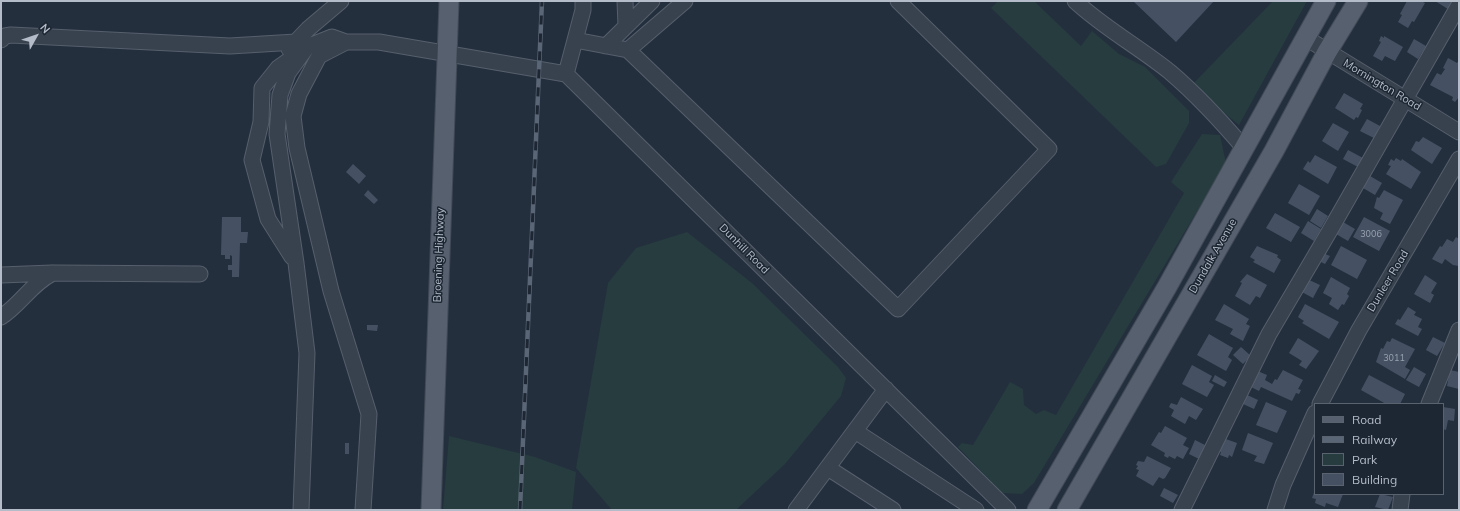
<!DOCTYPE html>
<html>
<head>
<meta charset="utf-8">
<style>
  body { margin:0 }
  #map { position:relative; width:1460px; height:511px; overflow:hidden; background:#242f3e; font-family:Mulish,sans-serif }
  canvas { display:block }
  .frame { position:absolute; inset:0; border:2px solid #b4bcc9; pointer-events:none }
  .legend { position:absolute; left:1314px; top:403px; width:130px; height:92px; box-sizing:border-box; background:#1d2633; border:1px solid #59626f; margin:0; padding:5px 7px; list-style:none; font-size:12px; color:#b4bcc9 }
  .legend li { display:flex; align-items:center; gap:8px; height:20px }
  .legend b { width:20px; border:1px solid #59626f }
  .north { position:absolute; left:16px; top:16px; width:40px; height:40px; -webkit-text-stroke:3px #1d2633; paint-order:stroke; rotate:50deg; font-size:11px; font-weight:700; line-height:16px; text-align:center; color:#b4bcc9 }
  .north::after { content:''; display:block; margin:auto; width:14px; height:18px; background:#b4bcc9; clip-path:polygon(50% 0,100% 100%,50% 72%,0 100%) }
</style>
</head>
<body>
<div id="map">
<canvas width="1460" height="511"></canvas>
<div class="frame"></div>
<ul class="legend">
<li><b style="height:5px;background:#56606e"></b>Road</li>
<li><b style="height:5px;background:#5a6575"></b>Railway</li>
<li><b style="height:11px;background:#263c3f"></b>Park</li>
<li><b style="height:11px;background:#455162"></b>Building</li>
</ul>
<div class="north">N</div>
</div>
<script>
const c = document.querySelector('canvas').getContext('2d');
c.lineJoin = 'round';
function fillPath(path, color) {
  c.fillStyle = color;
  c.fill(path, 'evenodd');
}
function trace(path, color, width, dash) {
  c.strokeStyle = color;
  c.lineWidth = width;
  c.lineCap = dash ? 'butt' : 'round';
  c.setLineDash(dash || []);
  c.stroke(path);
}
function drawText(font, color, halo, rows, align = 'center') {
  c.font = font + ' Mulish,sans-serif';
  c.lineWidth = 3;
  c.setLineDash([]);
  c.textBaseline = 'middle';
  c.strokeStyle = halo;
  c.fillStyle = color;
  for (const [text, x, y, turn = 0] of rows) {
    c.save();
    c.translate(x, y);
    c.rotate((+turn || 0) * Math.PI / 180);
    c.textAlign = isNaN(turn) ? turn : align;
    if (halo) c.strokeText(text, 0, 0);
    c.fillText(text, 0, 0);
    c.restore();
  }
}
fillPath(new Path2D(`
  M998 1H1034L1081 46 1092 31 1119 54 1145 67 1189 111V123L1166 164 1156 167 991 8Z
  M1273 1H1307L1239 125 1191 86Z
  M1202 134 1220 135 1226 163 1034 483 1022 494 1002 493 958 447 962 443 973 445 1010 382 1023 389 1024 405 1036 414 1044 410 1056 415 1184 193 1171 182Z
  M687 232 752 283 838 367 846 378 841 396 785 464 736 510H612L576 468 608 283 636 248Z
  M449 436 535 457 576 472 572 510H443Z`), '#263c3f');
fillPath(new Path2D(`
  M1133 1H1214L1176 42Z
  M1407 1H1421L1425 3 1414 22 1412 21 1408 28 1398 22 1402 15 1400 14Z
  M1435 1H1453L1448 9Z
  M1381 36 1384 38V36L1403 47 1395 61 1385 56 1382 61 1373 56 1381 42 1379 41Z
  M1414 39 1426 46 1418 59 1407 52Z
  M1448 58 1457 63 1459 60V97L1455 102 1452 100 1453 97 1430 85 1437 73 1441 75 1445 69 1443 68Z
  M1344 93 1363 104 1360 109 1362 110 1358 118 1356 117 1354 120 1335 108Z
  M1367 119 1380 126 1374 138 1360 131Z
  M1333 123 1349 132 1338 151 1322 141Z
  M1423 137 1442 148 1432 164 1411 150 1416 141 1419 142Z
  M1348 150 1363 158 1358 167 1343 159Z
  M1315 155 1337 167 1328 184 1303 169 1308 161 1310 163Z
  M1396 158 1401 161 1402 159 1421 172 1411 189 1386 174 1391 166 1388 165 1391 159 1394 161Z
  M353 164 366 176 359 184 346 172Z
  M1370 176 1382 183 1375 195 1363 188Z
  M1299 184 1320 196 1309 215 1288 203Z
  M368 190 378 200 374 204 364 195Z
  M1384 190 1403 200 1390 224 1380 219 1383 213 1374 208 1377 197 1379 198Z
  M1317 209 1328 216 1321 228 1310 221Z
  M1275 213 1300 227 1291 242 1266 228Z
  M222 217H241V232H248L247 243H240L239 277H232V270H228V265H232V256L230 255V259H225V255H221Z
  M1364 217 1390 231 1379 251 1353 237Z
  M1308 221 1321 229 1314 241 1301 233Z
  M1343 222 1355 229 1348 241 1336 234Z
  M1456 237 1459 239V266L1453 265 1445 259 1442 264 1432 259 1440 246 1442 247 1447 239 1453 242Z
  M1257 246 1278 255 1277 257 1281 260 1274 273 1253 262 1255 260 1250 257Z
  M1341 246 1367 260 1357 279 1331 265Z
  M1325 254 1330 256 1325 264 1321 262Z
  M1247 274 1267 285 1260 298 1256 296 1250 305 1235 296 1242 283 1240 282Z
  M1425 275 1437 283 1431 293 1434 295 1430 303 1414 294Z
  M1331 277 1350 288 1347 294 1349 296 1344 305 1342 304 1338 310 1329 304 1332 298 1323 293Z
  M1307 279 1320 285 1313 298 1300 291Z
  M1224 304 1249 319 1246 324 1250 326 1243 341 1230 334 1233 329 1215 320Z
  M1305 304 1339 322 1329 339 1302 323 1304 321 1298 317Z
  M1408 307 1416 312 1414 315 1422 319 1418 327 1422 329 1418 336 1395 324 1398 319 1400 320Z
  M367 325H378L377 331 367 330Z
  M1209 334 1233 348 1228 357 1232 360 1226 371 1197 355Z
  M1433 337 1445 343 1437 356 1426 350Z
  M1298 338 1319 351 1306 369 1299 365 1302 361 1289 353Z
  M1392 338 1415 349 1405 367 1410 370 1405 379 1376 362 1381 348 1383 349 1387 341 1390 342Z
  M1241 347 1251 356 1243 364 1233 355Z
  M1192 365 1212 376 1209 382 1214 385 1207 397 1182 384Z
  M1414 367 1426 374 1419 387 1406 380Z
  M1255 370 1267 375 1265 380 1272 384 1275 379 1277 380 1283 370 1303 380 1298 389 1301 390 1299 394 1296 393 1292 401 1261 387 1259 391 1247 385Z
  M1450 370 1459 372V389L1447 386Z
  M1215 375 1227 382 1224 387 1212 381Z
  M1369 375 1405 394 1400 404H1386L1361 390Z
  M1245 394 1258 400 1254 409 1241 403Z
  M1181 397 1203 409 1196 420 1189 416 1185 424 1171 416 1174 410 1169 407 1171 403 1177 405Z
  M1266 402 1287 411 1277 433 1256 425Z
  M1443 407 1455 409 1454 421 1448 420 1446 430 1443 429Z
  M1165 426 1187 438 1183 445 1189 448 1183 459 1177 456 1175 459 1169 456 1168 458 1164 456 1165 453 1151 445 1159 432 1161 433Z
  M1248 433 1273 443 1264 464 1254 461 1257 456 1242 450Z
  M1223 438 1237 443 1232 457 1229 455 1228 458 1220 455 1221 452 1218 451Z
  M1195 440 1205 445 1199 459 1189 454Z
  M345 443H349V454H345Z
  M1147 456 1171 468 1165 478 1163 479 1159 477 1153 486 1136 476 1139 470 1136 469 1138 466 1136 465 1138 461 1144 462Z
  M1164 488 1178 495 1173 503 1160 496Z
  M1315 490V494H1343L1338 507 1326 503 1325 507 1315 503 1316 499 1312 498Z
  M1380 494 1393 497 1388 510 1375 507Z`), '#455162');
const minor = new Path2D(`
  M625 1 626 26
  M1075 1C1104 28 1139 47 1170 72 1197 95 1221 121 1244 148
  M1306 38 1459 132
  M1 40 5 36 11 35 230 46 296 42
  M575 40 628 50 898 309 1049 149 898 1
  M346 42 319 56 299 94 293 116 297 148 331 291 369 414 363 510
  M606 46 652 1
  M289 49 308 29 341 1
  M628 50 685 1
  M566 74 583 10V1
  M292 257 268 219 252 160 261 122 262 88 278 68 295 56
  M1 275 52 273
  M1 317C20 305 32 283 53 273L200 274
  M1320 404 1359 330 1459 159
  M1429 404 1459 330
  M855 431 976 510
  M828 468 893 510
  M301 510 307 353 296 263 277 134 280 95 288 73 307 47 332 37 346 42H379L566 74 1008 510
  M796 510 886 389
  M1182 510 1269 334 1329 232 1459 5
  M1275 510 1283 485 1315 413
  M1400 510 1402 494`);
const major = new Path2D(`
  M431 510 449 1
  M1037 510 1167 287 1326 1
  M1067 510 1274 151 1327 52 1358 1`);
trace(minor, '#565f6c', 17);
trace(major, '#414a57', 21);
trace(minor, '#38414e', 15);
trace(major, '#56606e', 19);
const rail = new Path2D(`
  M520 510 542 1`);
trace(rail, '#5a6575', 4.5);
trace(rail, '#1d2633', 3, [9]);
drawText('9px', '#98a1af', null, [
  ["3006",1371,234],
  ["3011",1394,358]
]);
drawText('11px', '#b4bcc9', '#1d2633', [
  ["Mornington Road",1382,85,31],
  ["Dunhill Road",744,249,45],
  ["Broening Highway",439,255,-88],
  ["Dundalk Avenue",1213,256,-60],
  ["Dunleer Road",1388,281,-59]
]);
</script>
</body>
</html>
